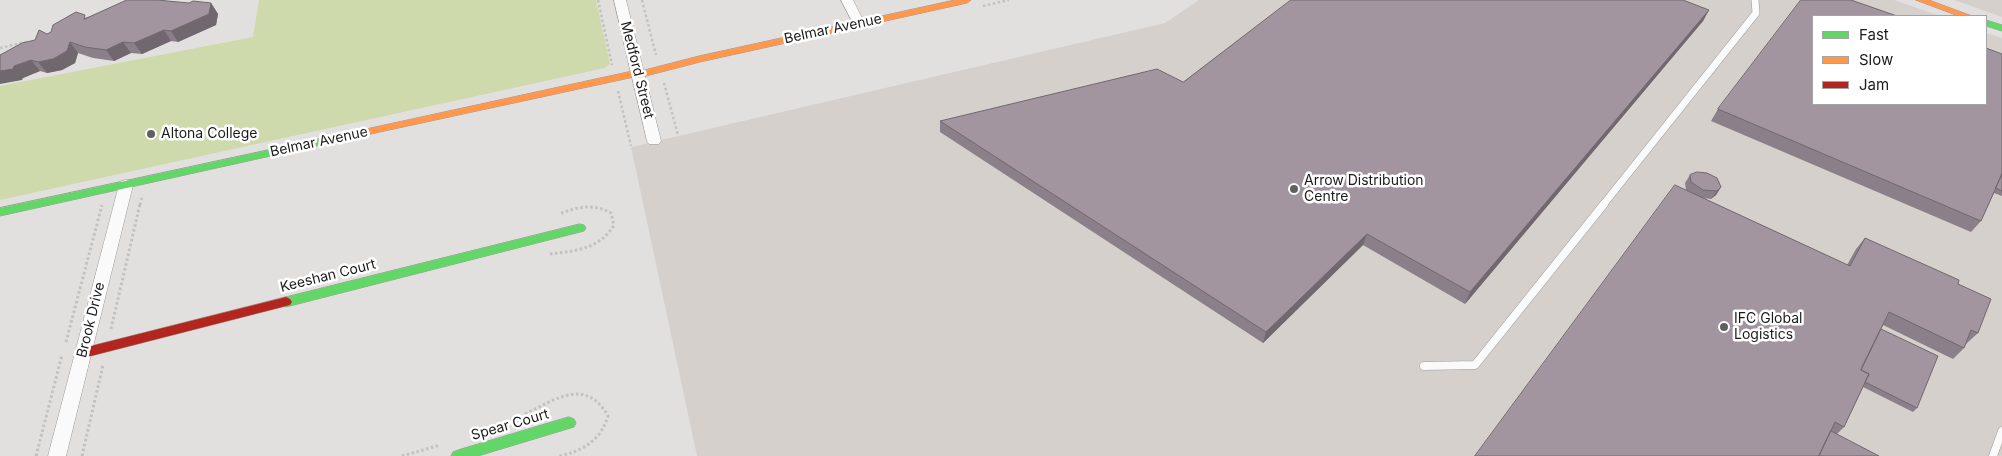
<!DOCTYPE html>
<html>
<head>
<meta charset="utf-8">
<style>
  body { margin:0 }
  #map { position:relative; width:2002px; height:456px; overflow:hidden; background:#e2e0df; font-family:Inter,sans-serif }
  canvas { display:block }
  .legend { position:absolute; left:1812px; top:15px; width:175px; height:90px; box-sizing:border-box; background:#fff; border:1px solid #a4a4a4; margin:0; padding:6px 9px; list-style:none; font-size:15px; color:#1c1b1b }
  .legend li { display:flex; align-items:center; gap:10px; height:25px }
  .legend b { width:25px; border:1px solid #a4a4a4 }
</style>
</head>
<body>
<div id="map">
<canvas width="2002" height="456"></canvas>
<ul class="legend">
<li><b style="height:6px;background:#63d668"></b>Fast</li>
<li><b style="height:6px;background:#ff974d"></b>Slow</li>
<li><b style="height:6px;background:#b3261e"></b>Jam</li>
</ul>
</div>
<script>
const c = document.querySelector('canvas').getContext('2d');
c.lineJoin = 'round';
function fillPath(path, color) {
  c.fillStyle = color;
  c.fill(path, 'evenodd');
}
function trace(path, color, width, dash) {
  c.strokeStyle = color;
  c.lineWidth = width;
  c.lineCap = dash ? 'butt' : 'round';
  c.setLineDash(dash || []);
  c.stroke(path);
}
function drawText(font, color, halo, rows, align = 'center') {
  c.font = font + ' Inter,sans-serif';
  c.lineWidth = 5;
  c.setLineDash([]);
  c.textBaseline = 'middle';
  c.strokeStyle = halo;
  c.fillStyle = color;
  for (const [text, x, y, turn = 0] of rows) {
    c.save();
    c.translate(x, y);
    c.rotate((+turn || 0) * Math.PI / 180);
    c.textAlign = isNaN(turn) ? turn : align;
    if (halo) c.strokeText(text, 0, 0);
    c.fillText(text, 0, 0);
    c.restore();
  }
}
fillPath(new Path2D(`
  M1199 0H1894L1940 16H1813V104H1986V33L2002 38V456H697L631 147 1165 23Z
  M1954 0H2002V17Z`), '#d6d0cd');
fillPath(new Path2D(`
  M259 0H596L610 64 605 68 0 200V86L253 37Z`), '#cfdaac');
const laneFar1 = new Path2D(`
  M1603 205 1756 13 1755 0`);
const lane = new Path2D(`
  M1424 366 1475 365 1604 204
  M1993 456 2002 431`);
const street = new Path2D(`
  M614 0H626L661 141 659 144H649L647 141Z
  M841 0H853L865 24 863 27H855Z
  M126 180 131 181 133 185 66 456H48L119 185 121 181Z`);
const fast = new Path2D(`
  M1986 20 2002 25V31L1986 26Z
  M366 129 371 132 370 134 0 216V208Z
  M580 224 584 225 586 228 584 231 286 307 282 305 280 302 282 299 286 297Z
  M569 417 574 419 576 423 574 427 478 456H451L453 452 458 450Z`);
const slow = new Path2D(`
  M955 0H971L967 3 700 62 638 78 634 77 366 135 361 132 366 129 637 70 641 71 699 56Z
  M1916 0H1929L1972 16H1959Z`);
const jam = new Path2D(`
  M286 297 290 299 292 302 290 305 83 358 79 357 77 353 79 349 83 348Z`);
trace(laneFar1, '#9d9b9a', 8);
trace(lane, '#9d9b9a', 9);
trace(street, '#9d9b9a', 1);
trace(fast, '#9d9b9a', 1);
trace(slow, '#9d9b9a', 1);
trace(jam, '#9d9b9a', 1);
trace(new Path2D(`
  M598 0 612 65
  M642 0 656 55
  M983 6 1009 0
  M0 48 26 42
  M664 83 678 135
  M618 91 631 146
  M140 205 142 197`), '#c2c1c0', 2.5, [2.5, 2.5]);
trace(new Path2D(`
  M550 254C575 251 600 249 614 225L611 213C593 203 577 207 559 214
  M111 329 140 204
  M66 342 102 205
  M525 414C556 399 586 377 608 416 601 440 583 451 559 456
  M36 456 62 355
  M82 456 103 365
  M402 456 440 445`), '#c2c1c0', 3, [2.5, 2.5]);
trace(laneFar1, '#fbfafa', 7);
trace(lane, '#fbfafa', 8);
fillPath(street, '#fbfafa');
fillPath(fast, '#63d668');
fillPath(slow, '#ff974d');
fillPath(jam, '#b3261e');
fillPath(new Path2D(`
  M211 3 218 14 216 25 178 42 171 41 142 54 131 53 114 61 93 58 78 53 75 63 62 70 47 73 40 71 23 78 22 80 35 40 87 17Z
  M1709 10 1703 21 1465 304 1363 245 1263 343 940 132V121L1183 82Z
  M2002 54V196L1994 193 1981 221 1971 232 1711 121 1718 109Z
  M1690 175 1721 187 1716 195 1711 199 1703 198 1847 265 1856 249 1865 238 1958 284 1978 333 1966 344 1964 348 1953 359 1883 325 1881 329 1917 408 1913 412 1863 387 1844 427 1837 434 1475 456 1689 192 1686 190 1685 183Z`), '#8b8089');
fillPath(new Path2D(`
  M211 3 218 14 216 25 178 42 171 31Z
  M1709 10 1703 21 1465 304 1470 292Z
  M164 30 171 41 142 54 134 43Z
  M70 42 78 53 75 63 62 70 47 73 38 62Z
  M123 42 131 53 114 61 106 50Z
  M31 60 40 71 23 78 22 80 0 84V71Z
  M1721 187 1716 195 1711 199 1717 191Z
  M1367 234 1363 245 1263 343 1266 332Z`), '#71686f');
const building = new Path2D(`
  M127 0H157L189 3 193 1 211 3 209 14 171 31 164 30 134 43 123 42 106 50 85 47 70 42 67 51 53 59 38 62 31 60 14 66 13 69 0 71V55L22 43 35 40 39 30 47 34 51 32 53 25 76 12 85 15 84 19Z
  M1291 0H1683L1709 10 1470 292 1367 234 1266 332 940 121 1157 69 1183 82Z
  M1801 0H1851L1897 16H1813V104H1986V48L2002 54V174L1981 221 1718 109Z
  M1697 172 1707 173 1717 178 1721 187 1717 191 1703 190 1691 182 1690 175Z
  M2002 174V191L1996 188Z
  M1675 185 1850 266 1865 238 1959 280 1958 284 1991 299 1978 333 1971 330 1964 348 1889 312 1861 370 1869 374 1844 427 1835 422 1819 456H1475Z
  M1881 329 1938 356 1917 408 1865 382 1869 374 1861 370Z
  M1831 431 1879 456H1819Z`);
fillPath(building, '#a2959f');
trace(building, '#71686f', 1);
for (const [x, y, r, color] of [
  [151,134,5,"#616060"],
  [1294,189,5,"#616060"],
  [1724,327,5,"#616060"]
]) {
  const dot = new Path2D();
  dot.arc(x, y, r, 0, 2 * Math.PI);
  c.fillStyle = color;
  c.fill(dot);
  trace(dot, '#fff', 2);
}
drawText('14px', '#1c1b1b', '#fff', [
  ["Belmar Avenue",833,29,-12],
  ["Medford Street",637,70,76],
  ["Belmar Avenue",319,142,-12],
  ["Keeshan Court",328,276,-14],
  ["Brook Drive",91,320,-76],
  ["Spear Court",510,425,-16]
]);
drawText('14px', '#1c1b1b', '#fff', [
  ["Altona College",161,134],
  ["Arrow Distribution",1304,181],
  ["Centre",1304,197],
  ["IFC Global",1734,319],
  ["Logistics",1734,335]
], 'left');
</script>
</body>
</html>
